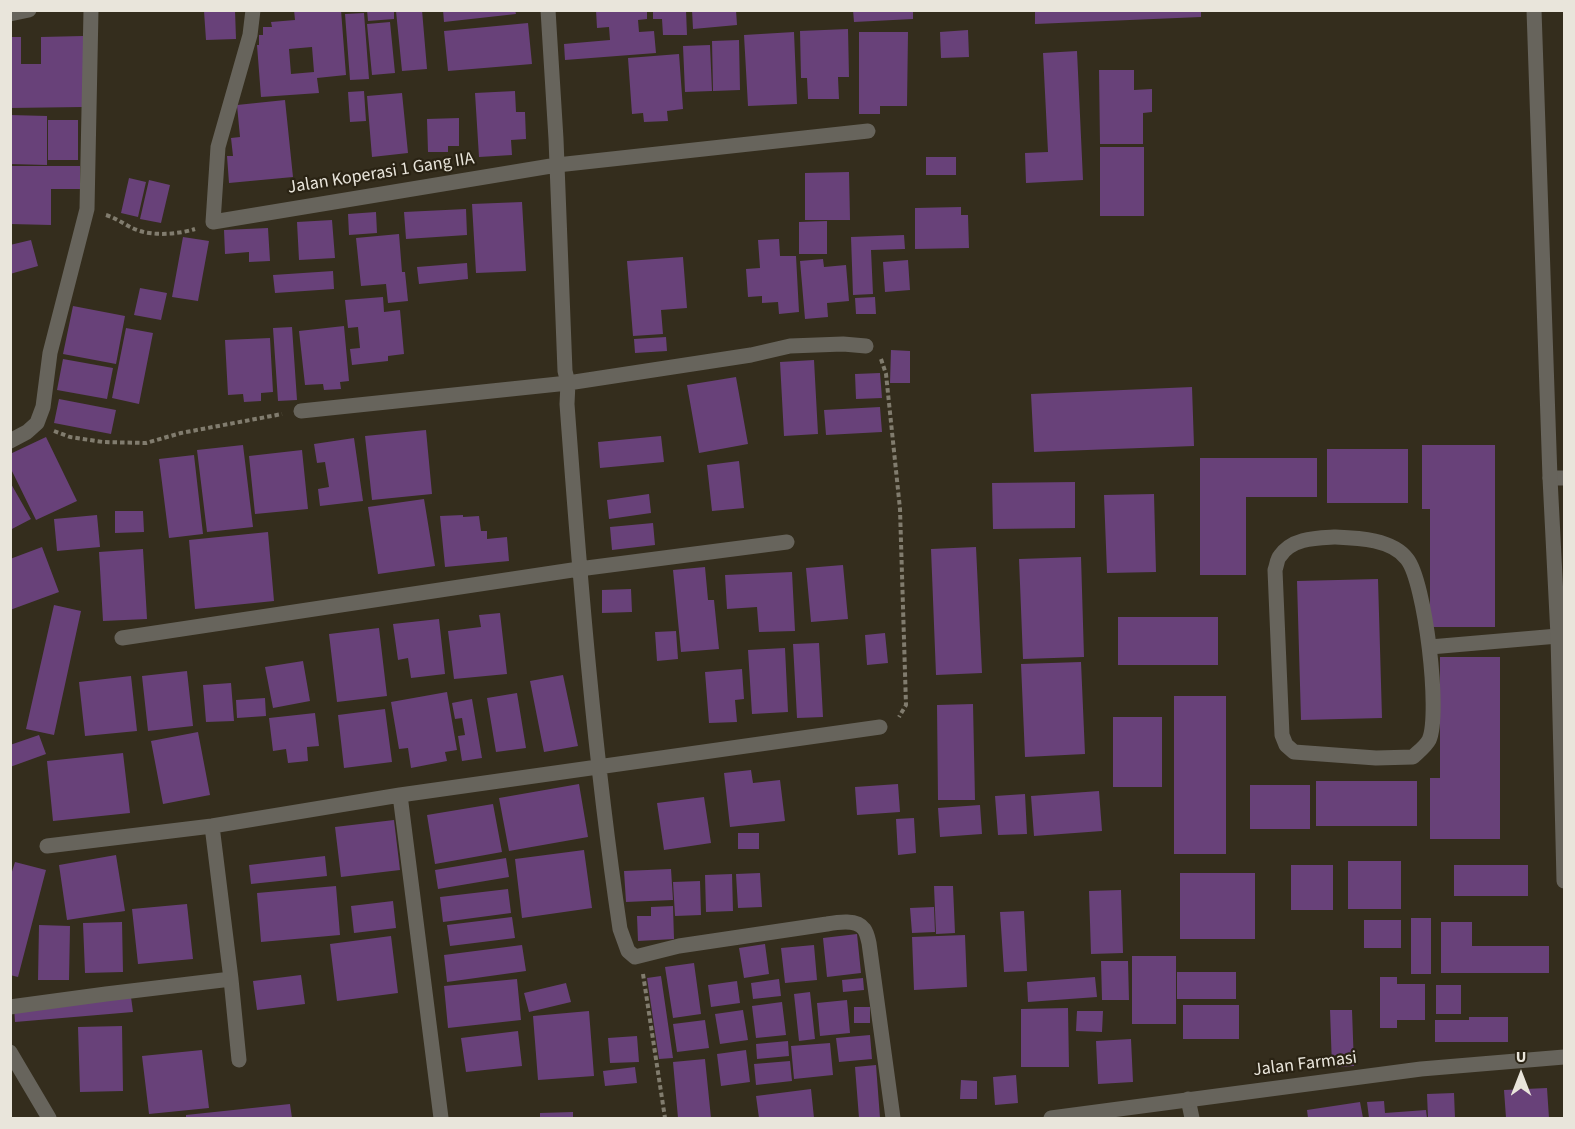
<!DOCTYPE html>
<html>
<head>
<meta charset="utf-8">
<style>
  body { margin:0 }
  #map { position:relative; width:1575px; height:1129px; overflow:hidden; background:#342d1d; font-family:"Source Sans 3",sans-serif }
  canvas { display:block }
  .frame { position:absolute; inset:0; border:12px solid #e9e5db; pointer-events:none }
  .north { position:absolute; left:1491px; top:1045px; width:60px; height:60px; -webkit-text-stroke:4px #2a2314; paint-order:stroke; rotate:0deg; font-size:16px; font-weight:700; line-height:24px; text-align:center; color:#e9e5db }
  .north::after { content:''; display:block; margin:auto; width:21px; height:27px; background:#e9e5db; clip-path:polygon(50% 0,100% 100%,50% 72%,0 100%) }
</style>
</head>
<body>
<div id="map">
<canvas width="1575" height="1129"></canvas>
<div class="frame"></div>
<div class="north">U</div>
</div>
<script>
const c = document.querySelector('canvas').getContext('2d');
c.lineJoin = 'round';
function fillPath(path, color) {
  c.fillStyle = color;
  c.fill(path, 'evenodd');
}
function trace(path, color, width, dash) {
  c.strokeStyle = color;
  c.lineWidth = width;
  c.lineCap = dash ? 'butt' : 'round';
  c.setLineDash(dash || []);
  c.stroke(path);
}
function drawText(font, color, halo, rows, align = 'center') {
  c.font = font + ' "Source Sans 3",sans-serif';
  c.lineWidth = 4.5;
  c.setLineDash([]);
  c.textBaseline = 'middle';
  c.strokeStyle = halo;
  c.fillStyle = color;
  for (const [text, x, y, turn = 0] of rows) {
    c.save();
    c.translate(x, y);
    c.rotate((+turn || 0) * Math.PI / 180);
    c.textAlign = isNaN(turn) ? turn : align;
    if (halo) c.strokeText(text, 0, 0);
    c.fillText(text, 0, 0);
    c.restore();
  }
}
fillPath(new Path2D(`
  M235 10 236 39 206 40 204 11Z
  M294 10H341L346 75 317 78 319 93 261 97 257 45H259V35H263V27H272L271 22 295 20ZM312 47 314 72 291 74 289 49Z
  M367 10H394V19L368 21Z
  M422 10 427 69 402 71 396 11Z
  M443 10H515L516 14 444 22Z
  M596 10H647V19L638 20 639 32 654 31 656 53 565 60 564 44 610 40 609 27 597 28Z
  M653 10H686L687 35H663L662 19H653Z
  M692 10H736L737 25 693 29Z
  M853 10H913V19L854 22Z
  M1035 10H1201V17L1035 24Z
  M364 13 369 79 350 80 345 14Z
  M390 22 395 73 372 75 367 24Z
  M528 23 532 64 448 71 444 31Z
  M848 29 849 77H838L839 99H808L807 78H801L800 31Z
  M968 30 969 57 941 58 940 32Z
  M794 32 797 104 748 106 744 35Z
  M859 32H908L907 106H880V114H859Z
  M83 36V107L10 108V37H21V64H41V37Z
  M739 40 740 90 713 91 712 41Z
  M710 45 712 91 685 92 683 46Z
  M1077 51 1083 180 1026 183 1025 153 1048 152 1043 53Z
  M679 54 683 109 667 111 668 121 644 122 643 113 632 114 628 58Z
  M1099 70H1134V90L1152 89V112L1143 113V144H1100Z
  M364 91 366 121 350 122 348 92Z
  M515 91 516 112H525L526 139 511 140 512 155 479 157 475 93Z
  M402 93 408 153 372 157 367 96Z
  M285 100 293 177 229 183 227 156H233L231 138 240 137 237 105Z
  M10 115 47 116V165L10 164Z
  M459 118V146H448V152H428L427 119Z
  M48 120H78V160H48Z
  M1100 147H1144V216H1100Z
  M926 157H956V175H926Z
  M10 166H80V189H51V225L10 224Z
  M849 172 850 220H805V173Z
  M129 178 146 182 138 217 121 213Z
  M149 180 170 185 161 223 140 219Z
  M522 202 526 271 476 273 472 204Z
  M961 207V215H968L969 248 915 249V208Z
  M466 209 467 235 406 239 404 212Z
  M376 212 377 233 349 235 348 214Z
  M332 220 335 258 299 260 297 222Z
  M827 221V254H799V222Z
  M268 228 270 261 249 262V252L225 254 224 230Z
  M399 234 402 272H405L408 301 388 303 386 284 361 286 356 238Z
  M904 235 905 249 871 250 873 294 853 295 851 237Z
  M183 237 209 241 198 301 172 297Z
  M779 239 780 256H796L799 312 779 314 778 302 762 303V296L748 297 746 269 760 268 758 240Z
  M31 240 38 266 10 274V245Z
  M683 257 687 308 661 310 663 334 633 336 627 261Z
  M823 259 824 267 846 265 849 301 827 303 828 317 805 319 800 261Z
  M908 260 910 290 885 292 883 262Z
  M467 263 468 279 419 284 417 267Z
  M333 271 334 289 275 293 273 275Z
  M140 288 167 293 161 320 134 315Z
  M383 297 384 312 400 310 404 354 388 356V361L352 365 350 349 360 348 358 327 348 328 345 300Z
  M875 297 876 314H856L855 298Z
  M73 306 125 316 116 364 63 354Z
  M344 326 349 381 340 382 341 389 324 390 323 384 305 385 299 331Z
  M292 327 297 400 278 401 273 328Z
  M126 328 153 333 139 404 112 398Z
  M666 337 667 351 635 353 634 339Z
  M270 338 273 392 261 393V401L244 402 243 394 228 395 225 340Z
  M891 350 910 351V383H890Z
  M63 359 113 368 107 399 57 390Z
  M814 360 818 434 784 436 780 362Z
  M880 373 882 398 856 399 855 374Z
  M736 377 748 444 699 453 687 385Z
  M1192 387 1194 446 1034 452 1031 394Z
  M59 399 116 410 111 434 54 423Z
  M880 407 882 432 826 435 824 410Z
  M426 430 432 494 372 500 365 436Z
  M661 436 664 462 600 468 598 442Z
  M46 437 77 501 36 520 10 467V454Z
  M354 438 363 501 320 506 318 489 329 487 325 462 317 463 314 444Z
  M243 445 253 527 207 532 197 450Z
  M1422 445H1495V627H1430V509H1422Z
  M1327 449H1408V503H1327Z
  M302 450 308 509 255 514 249 456Z
  M194 455 203 534 169 538 159 459Z
  M1200 458H1317V497H1246V575H1200Z
  M739 461 744 508 712 511 707 465Z
  M10 482 31 519 10 530Z
  M1075 482V528L993 529 992 483Z
  M649 494 651 513 609 519 607 500Z
  M1154 494 1156 572 1107 573 1104 495Z
  M424 499 435 566 378 574 368 507Z
  M115 511H143L144 532 115 533Z
  M97 515 100 547 57 551 54 519Z
  M463 515V517L479 516 481 531H487V539L507 537 509 561 445 567 440 516Z
  M653 523 655 545 612 550 610 527Z
  M268 532 274 601 195 609 189 540Z
  M42 547 59 592 10 610V559Z
  M976 547 982 673 936 675 931 549Z
  M143 549 147 619 103 621 99 552Z
  M1081 557 1084 657 1023 659 1019 559Z
  M843 565 848 619 811 622 806 568Z
  M705 567 708 600H714L719 649 681 652 673 570Z
  M792 572 795 631 759 632 757 607 727 609 725 575Z
  M1378 579 1382 718 1301 720 1297 581Z
  M631 589 632 612 602 613V590Z
  M54 605 81 611 54 735 26 729Z
  M500 613 507 674 454 679 448 631 481 627 479 615Z
  M1118 617H1218V665H1118Z
  M439 619 445 674 411 678 408 658 398 660 393 624Z
  M379 628 387 696 337 702 329 634Z
  M676 631 678 659 657 661 655 632Z
  M885 633 888 663 867 665 865 635Z
  M819 643 823 717 797 718 793 644Z
  M785 648 788 712 752 714 748 650Z
  M1440 657H1500V839H1430V778H1440Z
  M303 661 310 701 273 708 265 667Z
  M1081 662 1085 754 1025 757 1021 664Z
  M742 669 744 699 735 700 737 722 709 723 705 672Z
  M187 671 193 726 148 731 142 676Z
  M563 675 578 746 544 752 530 681Z
  M131 676 137 731 85 736 79 682Z
  M231 683 234 721 206 722 203 685Z
  M447 692 457 750 445 752 447 761 411 768 408 748 399 749 391 702Z
  M517 693 526 748 496 752 487 698Z
  M1174 696H1226V854H1174Z
  M265 698 266 716 237 718 236 700Z
  M472 699 482 758 462 761 458 736 465 735 462 718 455 719 452 703Z
  M973 704 975 800H938L937 705Z
  M385 709 392 762 344 768 338 715Z
  M315 713 319 746 307 747 308 761 288 763 286 749 273 751 269 718Z
  M1113 717H1162V787H1113Z
  M198 732 210 795 163 804 151 741Z
  M39 735 46 754 10 767V745Z
  M123 753 130 813 53 821 47 761Z
  M751 770 753 783 780 780 785 821 730 827 724 773Z
  M1316 781H1417V826H1316Z
  M579 784 588 837 509 851 499 798Z
  M898 784 900 812 857 815 855 787Z
  M1250 785H1310V829H1250Z
  M1099 791 1102 831 1034 836 1031 796Z
  M1025 794 1027 834 998 835 995 796Z
  M704 797 711 843 664 850 657 803Z
  M493 804 502 852 435 864 427 815Z
  M980 805 982 834 940 837 938 808Z
  M914 818 916 853 898 855 896 819Z
  M394 820 400 870 341 877 335 827Z
  M738 833H759V849H738Z
  M584 850 592 908 522 918 515 859Z
  M116 855 125 911 67 920 59 865Z
  M325 856 327 876 251 884 249 865Z
  M506 858 509 877 438 889 435 870Z
  M1348 861H1401V909H1348Z
  M15 862 46 870 18 977 10 975V878Z
  M1291 865H1333V910H1291Z
  M1454 865H1528V896H1454Z
  M671 869 673 900 626 902 624 871Z
  M760 873 762 907 738 908 736 874Z
  M1180 873H1255V939H1180Z
  M732 874 733 911 706 912 705 875Z
  M700 881 701 915 675 916 673 882Z
  M336 886 340 935 261 942 257 893Z
  M934 886H953L955 933 936 934Z
  M508 889 511 913 443 922 440 897Z
  M1121 890 1123 953 1091 954 1089 891Z
  M393 901 396 928 354 933 351 906Z
  M187 904 193 959 138 964 132 909Z
  M673 906 674 939 638 941 637 916H651V907Z
  M934 907 935 932 912 933 910 908Z
  M1024 911 1027 971 1004 972 1000 912Z
  M512 917 515 938 450 946 447 925Z
  M1411 918H1431V974H1411Z
  M1364 920H1401V948H1364Z
  M122 922 123 972 85 973 83 923Z
  M1441 922H1472V946H1549V973H1441Z
  M39 925 70 926 69 980H38Z
  M857 934 861 973 827 977 823 938Z
  M965 935 967 987 914 990 912 937Z
  M391 936 398 993 337 1001 330 944Z
  M765 944 769 974 744 978 739 948Z
  M522 945 526 971 447 982 444 955Z
  M814 945 817 980 785 983 781 948Z
  M1132 956H1176V1024H1132Z
  M1101 961H1128L1129 1000H1102Z
  M694 963 701 1014 673 1018 665 967Z
  M1177 972H1236V999H1177Z
  M301 975 305 1004 257 1010 253 981Z
  M661 976 673 1058 659 1059 647 978Z
  M1095 977 1097 997 1028 1002 1027 982Z
  M1380 977H1397V984H1425V1020H1397V1028H1380Z
  M863 978 864 990 843 992 842 980Z
  M517 979 521 1020 448 1028 444 986Z
  M779 979 781 996 753 999 751 983Z
  M737 981 740 1003 711 1007 708 985Z
  M566 983 571 1002 529 1012 524 993Z
  M1436 985H1461V1014H1436Z
  M810 992 815 1039 799 1041 794 994Z
  M131 997 133 1012 15 1022 14 1007Z
  M847 1000 850 1033 820 1036 817 1003Z
  M782 1002 786 1035 756 1038 752 1006Z
  M1183 1005H1239V1039H1183Z
  M854 1007H870V1023H854Z
  M1068 1008 1069 1067H1021V1009Z
  M743 1010 748 1040 720 1044 715 1014Z
  M1330 1010H1352L1354 1066 1332 1067Z
  M589 1011 594 1076 538 1080 533 1016Z
  M1077 1011H1103L1102 1032 1076 1031Z
  M1469 1017H1508V1042H1435V1020H1469Z
  M705 1020 709 1048 677 1052 673 1024Z
  M122 1026 123 1091 80 1092 78 1027Z
  M518 1031 522 1066 466 1072 461 1038Z
  M870 1035 872 1059 839 1062 836 1038Z
  M637 1036 639 1062 610 1063 608 1038Z
  M1131 1039 1133 1082 1098 1084 1096 1041Z
  M788 1041 789 1056 757 1059 756 1044Z
  M830 1043 833 1075 794 1079 791 1046Z
  M202 1050 209 1108 149 1114 142 1056Z
  M746 1050 750 1082 721 1086 717 1054Z
  M705 1059 711 1118H678L673 1062Z
  M790 1061 792 1081 756 1085 754 1064Z
  M876 1065 880 1118H859L855 1067Z
  M635 1067 637 1083 605 1086 603 1071Z
  M1016 1075 1018 1103 995 1105 993 1077Z
  M961 1080 977 1081V1099H960Z
  M1547 1088 1549 1118H1506L1504 1090Z
  M811 1089 814 1118H759L756 1096Z
  M1454 1093 1455 1118H1428L1427 1094Z
  M1384 1101 1385 1113 1426 1110 1427 1118H1369L1367 1102Z
  M1360 1102 1363 1118H1308L1307 1110Z
  M290 1104 292 1118H186V1115Z
  M573 1112V1118H540V1113Z`), '#684179');
trace(new Path2D(`
  M106 215C119 219 127 227 140 231 156 236 179 234 195 229
  M881 359 886 374 900 509 906 705 899 717
  M54 431 70 437 83 439 103 442 146 443 181 433 282 414
  M643 974 665 1118`), '#817c6e', 4, [4.5, 3]);
trace(new Path2D(`
  M1550 478H1564
  M1334 537C1358 538 1392 539 1407 559 1425 581 1441 714 1429 740 1426 746 1418 752 1413 757L1376 758 1294 752 1286 745 1282 735 1275 570C1277 565 1277 559 1280 556 1292 538 1316 538 1334 537Z
  M1430 647 1558 636`), '#67645c', 15);
trace(new Path2D(`
  M253 10 250 35 218 147 213 222 557 165 868 131
  M548 10 556 139 565 371 568 383 567 404C580 580 594 755 620 929L628 951 635 957 679 946 827 924C838 922 857 919 864 929 867 933 868 939 869 943L893 1118
  M1534 10 1550 478 1558 636 1564 881
  M10 14 29 10
  M301 411 568 383 751 355 790 346 843 344 866 346
  M10 441 27 432 37 423 43 407 50 353 87 209 91 10
  M122 638 579 569 787 542
  M400 795 441 1118
  M212 826 231 979
  M47 846 212 826 400 795 880 727
  M10 1007 106 994 231 979 239 1060
  M10 1052 49 1118
  M1188 1099 1192 1118`), '#67645c', 15);
trace(new Path2D(`
  M1051 1118 1421 1069 1564 1057`), '#67645c', 15);
drawText('18px', '#e9e5db', '#2a2314', [
  ["Jalan Koperasi 1 Gang IIA",381,174,-9],
  ["Jalan Farmasi",1305,1065,-7]
]);
</script>
</body>
</html>
